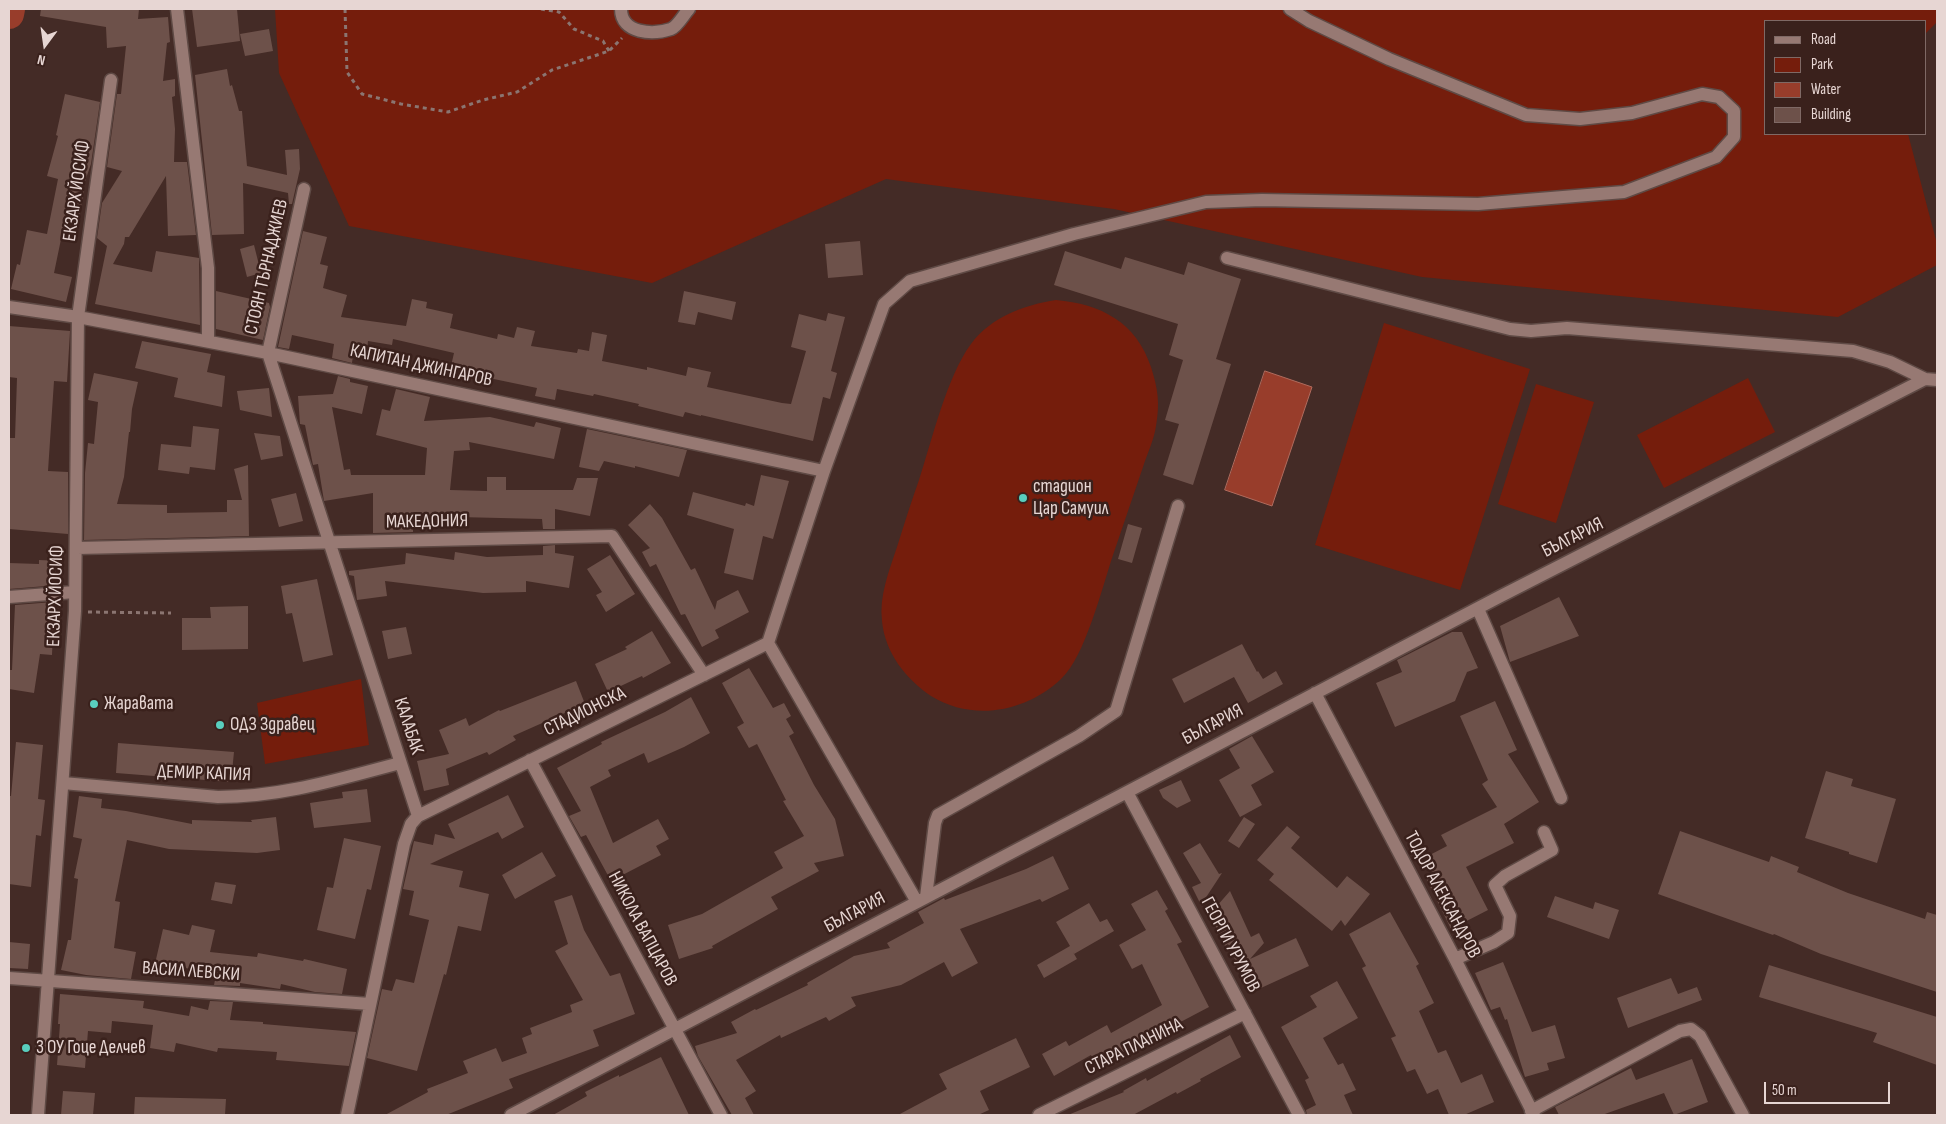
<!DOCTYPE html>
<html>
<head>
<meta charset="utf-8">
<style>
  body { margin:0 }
  #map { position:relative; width:1946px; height:1124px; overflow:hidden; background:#442b26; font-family:"Sofia Sans Condensed",sans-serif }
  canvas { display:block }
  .frame { position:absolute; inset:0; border:10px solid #e7d6d3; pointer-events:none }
  .legend { position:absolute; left:1764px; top:20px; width:162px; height:115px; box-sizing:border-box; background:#3a211c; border:1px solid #7f6965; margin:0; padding:6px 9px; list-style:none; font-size:15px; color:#e7d6d3 }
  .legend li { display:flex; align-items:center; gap:10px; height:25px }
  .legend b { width:25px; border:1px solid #7f6965 }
  .north { position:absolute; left:20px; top:20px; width:50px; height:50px; -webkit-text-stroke:4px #3a211c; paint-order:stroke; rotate:194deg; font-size:14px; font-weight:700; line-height:20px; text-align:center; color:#e7d6d3 }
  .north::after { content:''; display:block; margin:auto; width:18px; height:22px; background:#e7d6d3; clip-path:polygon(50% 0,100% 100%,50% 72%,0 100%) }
  .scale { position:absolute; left:1764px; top:1082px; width:126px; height:22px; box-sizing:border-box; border:2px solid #e7d6d3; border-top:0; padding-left:6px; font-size:15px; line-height:18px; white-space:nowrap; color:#e7d6d3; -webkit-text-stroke:4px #3a211c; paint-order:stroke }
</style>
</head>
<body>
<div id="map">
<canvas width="1946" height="1124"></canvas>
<div class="frame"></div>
<ul class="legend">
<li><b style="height:6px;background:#977973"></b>Road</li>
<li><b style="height:14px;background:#751d0c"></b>Park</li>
<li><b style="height:14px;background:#983d2b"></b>Water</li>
<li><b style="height:14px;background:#6d514a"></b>Building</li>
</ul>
<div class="north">N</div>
<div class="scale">50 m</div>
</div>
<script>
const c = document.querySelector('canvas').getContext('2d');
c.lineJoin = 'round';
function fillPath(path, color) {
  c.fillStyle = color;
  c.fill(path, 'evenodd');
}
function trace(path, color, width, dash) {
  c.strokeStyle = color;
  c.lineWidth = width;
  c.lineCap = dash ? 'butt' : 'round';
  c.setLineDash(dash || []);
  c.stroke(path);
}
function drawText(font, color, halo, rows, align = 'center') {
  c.font = font + ' "Sofia Sans Condensed",sans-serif';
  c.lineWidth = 5;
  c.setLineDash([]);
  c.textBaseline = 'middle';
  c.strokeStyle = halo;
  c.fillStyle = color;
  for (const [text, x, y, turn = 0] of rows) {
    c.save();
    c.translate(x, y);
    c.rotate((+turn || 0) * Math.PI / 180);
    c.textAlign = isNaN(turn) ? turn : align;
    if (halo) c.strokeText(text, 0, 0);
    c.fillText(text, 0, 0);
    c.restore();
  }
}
fillPath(new Path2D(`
  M275 9H1937V22L1925 34V21H1765V134H1908L1937 244V265L1838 317 1422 277 1114 209 886 179 652 283 349 226 279 73Z
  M1056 300C1101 304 1136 322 1151 367 1158 389 1160 403 1156 426 1154 440 1147 454 1143 467 1133 496 1123 526 1113 555 1102 588 1085 657 1061 679 1026 712 973 722 931 696 906 679 885 653 882 621 879 596 889 571 897 547 904 525 911 502 919 480 932 440 947 376 971 344 991 317 1024 305 1056 300Z
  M1384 323 1530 369 1460 590 1315 545Z
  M1748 378 1775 432 1664 488 1637 435Z
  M1536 384 1594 402 1556 523 1498 504Z
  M361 679 369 745 265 764 257 703Z`), '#751d0c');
const water = new Path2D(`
  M1265 371 1312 387 1272 506 1225 490Z`);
fillPath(water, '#983d2b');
trace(water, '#b06b5d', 1);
trace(new Path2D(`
  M9 14 10 9`), '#983d2b', 30);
fillPath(new Path2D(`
  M41 9H139L138 19 168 17 170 42 167 43 163 81 175 79V96L172 97 175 129 174 162H187L196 235 168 236 166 176 129 237H125L124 244 113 264 152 272 156 251 199 258 200 325 95 304 107 246 97 238 102 203 122 171 107 167 117 94H121L126 46 107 48 106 27 40 16Z
  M192 9H237L240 41 197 47Z
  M269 29 273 51 245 56 240 34Z
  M227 69 230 86 232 85 239 111H242L247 166 287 175 285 150 299 149 300 169 292 204H289L288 193 243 183 244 234 212 235 195 75Z
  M65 94 100 102 91 164 82 190 84 191 78 222 65 220 54 273 72 277 66 302 11 289 17 264 20 265 27 230 47 234 58 179 47 176 58 136 56 135Z
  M303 231 327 237 320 264 328 266 323 288 347 295 341 317 406 326 412 299 427 302 426 308 453 314 450 328 497 339 498 334 514 338 517 327 535 331 531 346 577 353 578 349 589 351 592 332 607 335 602 361 647 370V367L686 376 688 367 711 372 707 387 782 403 791 404 806 351 791 347 799 314 826 321 828 313 845 317 831 371 837 373 830 399 823 397 813 441 701 415V416L685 412 683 417 638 406 639 404 594 394 593 396 557 389 555 400 535 396 537 388 489 378V374L451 366 454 353 393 339 392 345 368 341 367 349 354 347 352 363 332 358 334 344 292 335 289 349 278 347Z
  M860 241 863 275 828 278 825 244Z
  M254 245 261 273 247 277 240 249Z
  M1065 251 1121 269 1125 257 1184 275 1188 262 1241 279 1216 359 1231 364 1193 485 1163 475 1179 424 1165 420 1183 360 1169 355 1178 324 1054 285Z
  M216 291 269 303 270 307 263 340 216 329Z
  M684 291 736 302 732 320 698 312 695 325 678 322Z
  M9 326 70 331 67 382 54 381 48 471 68 472V534L9 529V438H15L17 378 9 377Z
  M142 341 211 354 207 372 225 376 222 407 174 397 178 378 135 368Z
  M94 373 138 382 132 409 130 432H129L124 477 117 504 167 505V513L227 512V500H242L234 469 248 465 249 536 84 540 85 473 88 443 94 444 98 402 88 400Z
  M338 376 350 379V382L368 386 362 414 332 407 344 470 350 469 351 475H425L427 448 376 435 382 409 390 411 396 389 430 397 424 421 490 417 534 427 536 422 561 428 554 459 469 442 470 450 454 451 450 490 487 491V477H506V490H573L577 478H598L590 516 555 509V529H543L542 519 458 517V522H413V532L373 533V493L324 501 318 464 313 465 305 425 300 424 298 396 333 394Z
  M269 388 272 417 240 410 237 391Z
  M193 426 219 429 215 470 190 467 189 474 158 470 161 444 191 447Z
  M587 429 687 450 679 477 635 466V468L604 461 599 471 579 467Z
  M254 433 280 436 283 456 261 460Z
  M761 475 789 481 773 539 763 536 753 580 724 573 734 529 687 515 693 492 745 506 746 503 754 506Z
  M296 493 303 521 279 527 271 499Z
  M650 504 662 518 691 570 695 568 715 610 717 601 738 590 749 612 715 630 719 638 702 647 685 614 681 615 656 564 650 567 642 552 650 548 628 525Z
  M1128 524 1142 528 1132 563 1118 559Z
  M555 545V553L574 556 569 588 526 581V592L483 593 385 581 387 596 357 600 354 576 349 575V571L405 564 406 553 454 560 455 552 487 557 543 555V546Z
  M610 555 635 594 606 612 596 595 602 592 587 569Z
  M39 560 61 561 59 585 9 589V563L39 564Z
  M317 579 333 655 303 662 292 613 286 614 281 586Z
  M1559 597 1579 636 1510 662 1500 626Z
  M54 602 52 655 40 654 34 693 9 689 10 670H12L15 605Z
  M248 606V649L182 650V618H211L210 607Z
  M406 627 412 654 388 659 382 631Z
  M652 631 671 663 643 678 642 676 608 692 595 664 627 649 625 647Z
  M1452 632H1462L1478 668 1467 672 1455 701 1395 727 1376 683 1402 672 1397 660Z
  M1242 644 1257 672 1258 671 1263 679 1276 671 1283 684 1248 703 1234 677 1184 703 1172 679Z
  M749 668 773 708 784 703 791 716 786 719 794 733 789 736 814 785 835 819 844 856 814 863 819 871 771 897 778 909 712 946 713 948 679 959 668 925 702 914 783 868 774 852 804 836 783 801 786 800 757 744 749 748 737 727 744 723 722 683Z
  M576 681 585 704 513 736 516 740 489 755 487 752 446 769 449 785 424 791 417 761 449 754 439 730 466 718 469 726 499 710 500 711Z
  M691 697 710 733 684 747 648 763 644 753 608 770 611 776 590 787 613 843 658 819 669 839 656 846 661 855 611 881 586 835 581 837 569 816 581 811 557 768 602 744 601 742 665 712Z
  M1495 701 1517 750 1508 754 1539 802 1504 824 1514 843 1466 867 1488 910 1451 929 1425 876 1432 873 1424 858 1447 846 1441 835 1497 807 1482 784 1488 780 1460 716Z
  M1252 736 1274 772 1251 785 1262 805 1240 817 1219 780 1240 768 1229 749Z
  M16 742 43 745 38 799 45 800 41 836 36 835 31 887 9 884V796H11Z
  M118 743 234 752 231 782 116 773Z
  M1826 771 1853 779 1851 786 1896 799 1877 863 1849 854V852L1805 838Z
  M1181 780 1191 801 1177 808 1163 798 1159 790Z
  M367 789 371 822 314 828 310 803 343 798 342 792Z
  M508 795 524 827 502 839 498 832 430 864 463 871 459 887 489 894 481 931 458 926 446 975 444 974 417 1071 367 1058 382 989 392 991 396 979 414 983 429 920 409 915 414 891 403 889 414 841 433 845 435 834 455 839 448 824Z
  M79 796 102 799 101 808 126 811 192 824V820L252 822 251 820 276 817 280 850 257 853 169 849 127 840 115 901 120 902 114 948 136 952 131 979 86 975 61 970 68 940H71L78 879 74 878 82 839 73 837Z
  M1244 817 1255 824 1239 848 1228 841Z
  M1287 826 1300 837 1291 848 1337 888 1347 876 1370 894 1345 926 1341 920 1332 931 1269 880 1274 874 1257 860Z
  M1680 831 1769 862 1771 856 1799 867 1797 872 1848 893 1925 919 1927 912 1937 915V992L1821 954 1774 934 1773 935 1658 894Z
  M344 838 381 846 371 890 367 889 355 939 317 930 327 887 333 888Z
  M1200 843 1219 874 1222 873 1201 905 1192 887 1201 883 1183 853Z
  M542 852 556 876 515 899 502 875Z
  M1053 856 1069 889 1042 902 1040 899 960 929 978 963 952 977 944 962 901 985 851 997 856 1006 829 1021 826 1017 781 1038 780 1035 736 1060 756 1091 745 1098 754 1115H732L698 1056 695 1046 737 1033 731 1022 755 1009 756 1010 808 985 807 983 854 956 890 948 887 943 924 923 918 912 944 898 945 900 1026 869Z
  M215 882 236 885 232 904 211 900Z
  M1157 890 1168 909 1165 911 1182 942 1177 944 1209 1007 1097 1066 1091 1055 1054 1076 1042 1054 1066 1041 1069 1046 1107 1025 1111 1033 1162 1005 1142 964 1132 969 1119 945 1146 930 1131 904Z
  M1230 891 1251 937 1259 933 1264 943 1250 959 1296 938 1309 966 1250 993 1228 944 1225 946 1210 914Z
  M572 895 584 930 610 976 620 973 635 1014 593 1030 599 1046 509 1079 513 1088 446 1115H385L428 1092 427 1089 468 1073 463 1061 496 1048 502 1062 527 1053 522 1038 532 1034 530 1028 572 1012 570 1005 583 1000 555 951 568 944 554 901Z
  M1555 896 1593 909 1595 902 1619 910 1609 939 1547 917Z
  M1089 903 1100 922 1107 919 1114 931 1074 954 1073 952 1077 959 1044 978 1037 965 1070 946 1056 922Z
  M1390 912 1419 964 1416 966 1434 1003 1419 1011 1438 1053 1446 1050 1461 1083 1482 1074 1494 1102 1464 1115H1449L1438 1089 1427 1094 1415 1069 1407 1072 1391 1038 1396 1036 1362 968 1366 966 1349 934Z
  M192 925 215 930 210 952 257 957 258 953 303 961 304 959 347 969 342 994 315 992 281 984 280 989 240 983V986L214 985 216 975 177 966 175 972 154 968 163 929 189 935Z
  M9 942 30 944 28 969 9 968Z
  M1503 962 1532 1032 1555 1025 1565 1058 1547 1063 1549 1070 1525 1077 1507 1019 1505 1020 1500 1007 1491 1010 1475 973Z
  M1769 965 1937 1017V1065L1873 1042 1877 1033 1759 997Z
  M1671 978 1678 994 1697 987 1702 1000 1628 1028 1617 998Z
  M1337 981 1358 1018 1323 1038 1338 1065 1343 1063 1356 1090 1344 1095 1353 1115H1307L1306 1110 1316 1105 1305 1080 1309 1078 1281 1027 1317 1007 1310 996Z
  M60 994 144 1001 143 1008 189 1016 191 1006 208 1010 210 1001 233 1002 230 1020 263 1022V1024L356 1032 349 1066 276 1060 277 1052 218 1048 217 1052 176 1043 174 1052 150 1048 153 1025 112 1021 111 1033 88 1031 85 1068 57 1065 60 1024H58Z
  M1230 1035 1241 1057 1200 1079 1201 1081 1177 1094 1176 1092 1133 1115H1068L1124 1092 1123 1091 1146 1078 1147 1081Z
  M1016 1038 1030 1067 980 1091 989 1110 978 1115H898L947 1089 939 1074Z
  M661 1057 689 1115H553L587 1096 585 1092 619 1075V1077Z
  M1692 1059 1708 1102 1674 1115 1664 1093 1602 1115H1559L1555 1107 1631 1068 1636 1080Z
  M63 1091 95 1093 93 1115H61Z
  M135 1097 226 1099 225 1115H134Z`), '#6d514a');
const minor = new Path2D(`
  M177 9 208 268V341
  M621 9C621 34 653 35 671 29 678 26 684 14 689 9
  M304 189 268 353 418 816
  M1227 258 1510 329 1531 331 1567 328 1853 351 1890 362 1925 379
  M9 307 78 317 268 353 824 471
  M77 548 612 536 704 675
  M9 597 75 592
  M1478 609 1561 798
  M1315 693 1455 959 1534 1115
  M530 760 721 1115
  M63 783 218 797C282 797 339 779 400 763
  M1127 792 1299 1115
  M926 897 935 823 938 815 1079 736 1116 711 1178 506
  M917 902 768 643 824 471 884 304 910 281 1074 234 1206 202 1262 200 1478 204 1624 192 1716 157 1734 137V111L1719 97 1702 94 1632 113 1580 119 1526 115 1389 59 1309 21 1290 9
  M1455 959 1494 942 1508 933 1510 916 1495 885 1505 876 1552 850 1544 832
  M9 978 370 1004
  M1531 1111 1680 1031 1691 1029 1700 1036 1743 1115
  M38 1115 75 611 78 317 111 80
  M347 1115 404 844 411 824 418 816 768 643
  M511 1115 1499 597 1925 379 1937 380
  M1039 1115 1245 1013`);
trace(minor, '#5f4a45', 15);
trace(new Path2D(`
  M345 9 347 72 362 94 401 104 448 112 483 100 517 92 552 70 609 51 622 38
  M541 9 559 12 574 29 603 41 609 51
  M88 612 171 613`), '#8b7571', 3, [4, 4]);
trace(minor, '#977973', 12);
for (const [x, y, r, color] of [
  [1023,498,5,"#59cebe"],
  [94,704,5,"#59cebe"],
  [220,725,5,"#59cebe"],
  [26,1048,5,"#59cebe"]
]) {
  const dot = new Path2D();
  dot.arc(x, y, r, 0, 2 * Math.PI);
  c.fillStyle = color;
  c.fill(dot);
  trace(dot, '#3a211c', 2);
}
drawText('19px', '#e7d6d3', '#3a211c', [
  ["ЕКЗАРХ ЙОСИФ",77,191,-82],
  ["СТОЯН ТЪРНАДЖИЕВ",267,267,-77],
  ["КАПИТАН ДЖИНГАРОВ",421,366,12],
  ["МАКЕДОНИЯ",427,522,-1],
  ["БЪЛГАРИЯ",1573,538,-27],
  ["ЕКЗАРХ ЙОСИФ",56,596,-88],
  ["СТАДИОНСКА",585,712,-26],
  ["БЪЛГАРИЯ",1213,725,-28],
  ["КАЛАБАК",408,726,72],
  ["ДЕМИР КАПИЯ",204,774,2],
  ["ТОДОР АЛЕКСАНДРОВ",1442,895,62],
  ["БЪЛГАРИЯ",855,913,-28],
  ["НИКОЛА ВАПЦАРОВ",642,929,62],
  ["ГЕОРГИ УРУМОВ",1230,945,62],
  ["ВАСИЛ ЛЕВСКИ",191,972,4],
  ["СТАРА ПЛАНИНА",1134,1047,-26]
]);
drawText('19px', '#e7d6d3', '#3a211c', [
  ["стадион",1033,487],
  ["Цар Самуил",1033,509],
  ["Жаравата",104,704],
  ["ОДЗ Здравец",230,725],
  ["3 ОУ Гоце Делчев",36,1048]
], 'left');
</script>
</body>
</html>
